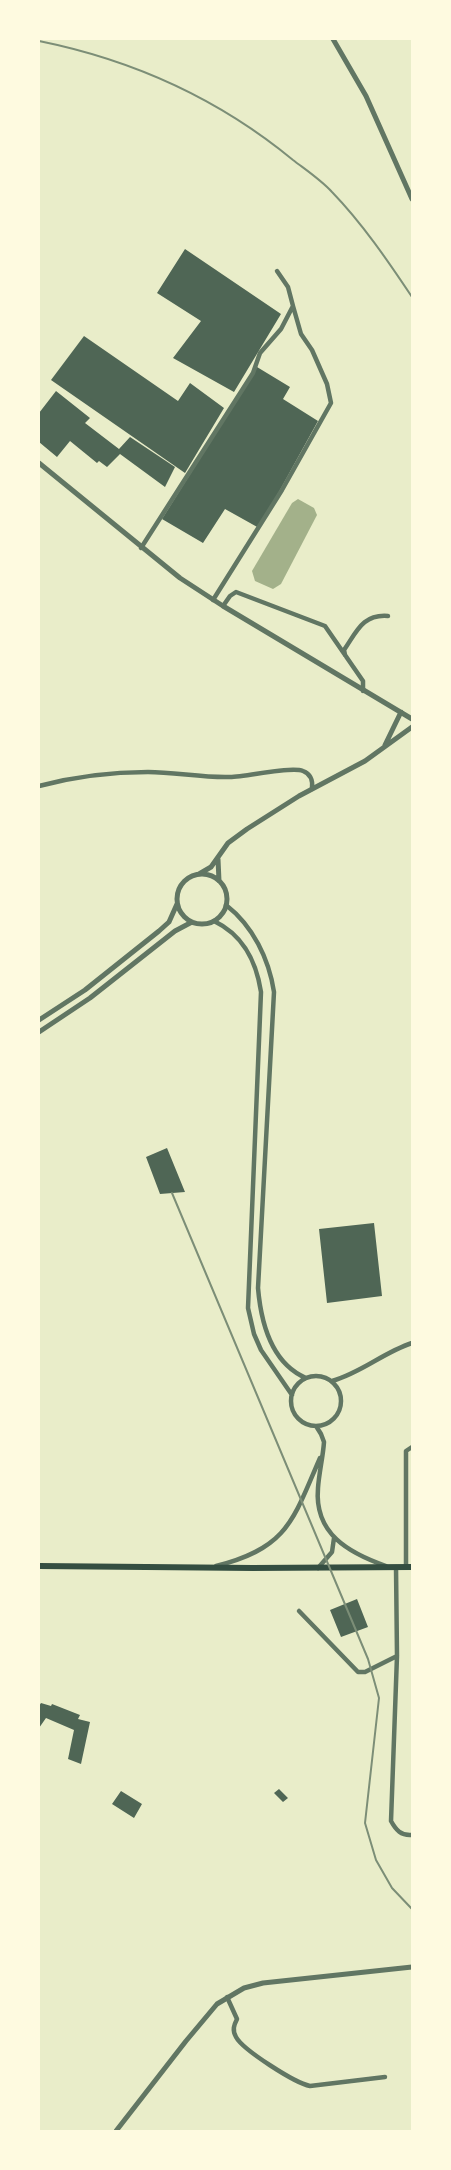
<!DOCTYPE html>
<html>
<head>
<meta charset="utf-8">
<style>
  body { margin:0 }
  #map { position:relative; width:451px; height:2170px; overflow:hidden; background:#e9edc9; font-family:Rubik,sans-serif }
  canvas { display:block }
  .frame { position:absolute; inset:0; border:40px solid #fefae0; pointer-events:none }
</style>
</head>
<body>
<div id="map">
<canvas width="451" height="2170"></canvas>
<div class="frame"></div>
</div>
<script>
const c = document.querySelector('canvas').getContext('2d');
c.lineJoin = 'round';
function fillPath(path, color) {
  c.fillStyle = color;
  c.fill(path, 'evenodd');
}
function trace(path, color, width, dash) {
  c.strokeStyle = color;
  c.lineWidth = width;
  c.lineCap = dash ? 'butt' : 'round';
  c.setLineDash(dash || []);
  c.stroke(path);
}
fillPath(new Path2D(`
  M298 499 314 508 317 515 281 584 273 589 255 581 252 571 292 503Z`), '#a3b18a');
fillPath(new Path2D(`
  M185 249 281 314 234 392 173 358 201 321 157 293Z
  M84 336 178 401 190 383 224 408 185 473 51 380Z
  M257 367 290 387 283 399 318 421 259 528 225 509 203 543 162 519Z
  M56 391 90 418 85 423 119 449 130 437 175 467 165 487 120 454 107 467 99 461 97 463 70 441 57 457 39 442V413Z
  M167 1148 185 1192 160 1194 146 1157Z
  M374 1223 382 1296 327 1303 319 1229Z
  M357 1599 368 1627 341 1637 330 1610Z
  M41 1703 51 1706 52 1704 80 1715 78 1719 90 1722 81 1764 68 1759 74 1730 46 1718 39 1728V1706Z
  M279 1789 288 1798 283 1802 274 1793Z
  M121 1791 142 1804 134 1818 112 1804Z`), '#4f6655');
trace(new Path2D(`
  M141 548 253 373 260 353 281 329 293 306 288 287 277 271
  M213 600 282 490 331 403 327 384 312 350 301 334 293 306
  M223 606 230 596 236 592 325 626 363 681V691
  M345 655 344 650C357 631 363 614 388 616
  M39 786C73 777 112 772 148 772 175 772 203 778 230 777 246 777 291 766 303 771 311 774 313 781 312 789
  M226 905C253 926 269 959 274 992L258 1288C261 1323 271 1363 306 1378
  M214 921C243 935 256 960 261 992L248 1308 254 1334 261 1350 292 1395
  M291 1401a25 25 0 1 1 50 0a25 25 0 1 1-50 0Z
  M332 1381C361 1373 384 1352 412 1343
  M316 1426 321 1434 324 1442C323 1457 319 1473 318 1488 314 1534 349 1553 386 1566
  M216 1566C288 1548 293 1520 320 1458
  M396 1567 397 1656 391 1821C396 1830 401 1836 412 1835
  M406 1567V1451L412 1447
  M318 1568 332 1552 334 1538
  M299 1611 358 1672H365L397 1656
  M227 1997 237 2019C234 2025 232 2030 236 2037 243 2050 295 2083 310 2086L385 2077`), '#617663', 4.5);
trace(new Path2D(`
  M333 39 366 96 412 199
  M39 463 180 578 223 606 412 719
  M385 745 401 712
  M218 859 219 881
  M199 874 211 867 228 843 247 829 299 796 365 761 412 727
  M177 899a25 25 0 1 1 50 0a25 25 0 1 1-50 0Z
  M39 1020 85 990 159 931 169 922 177 904
  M39 1032 90 998 175 931 192 922
  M116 2131 186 2041 217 2004 244 1988 263 1983 412 1967`), '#617663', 5);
trace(new Path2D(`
  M39 1566 253 1568 412 1567`), '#344e41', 6);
trace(new Path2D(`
  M39 41C133 60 219 99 293 160 306 170 321 180 332 192 362 223 388 261 412 297
  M172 1193 368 1659 379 1698 365 1823 376 1860 392 1888 412 1909`), '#7c8e77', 2);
</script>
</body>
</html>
